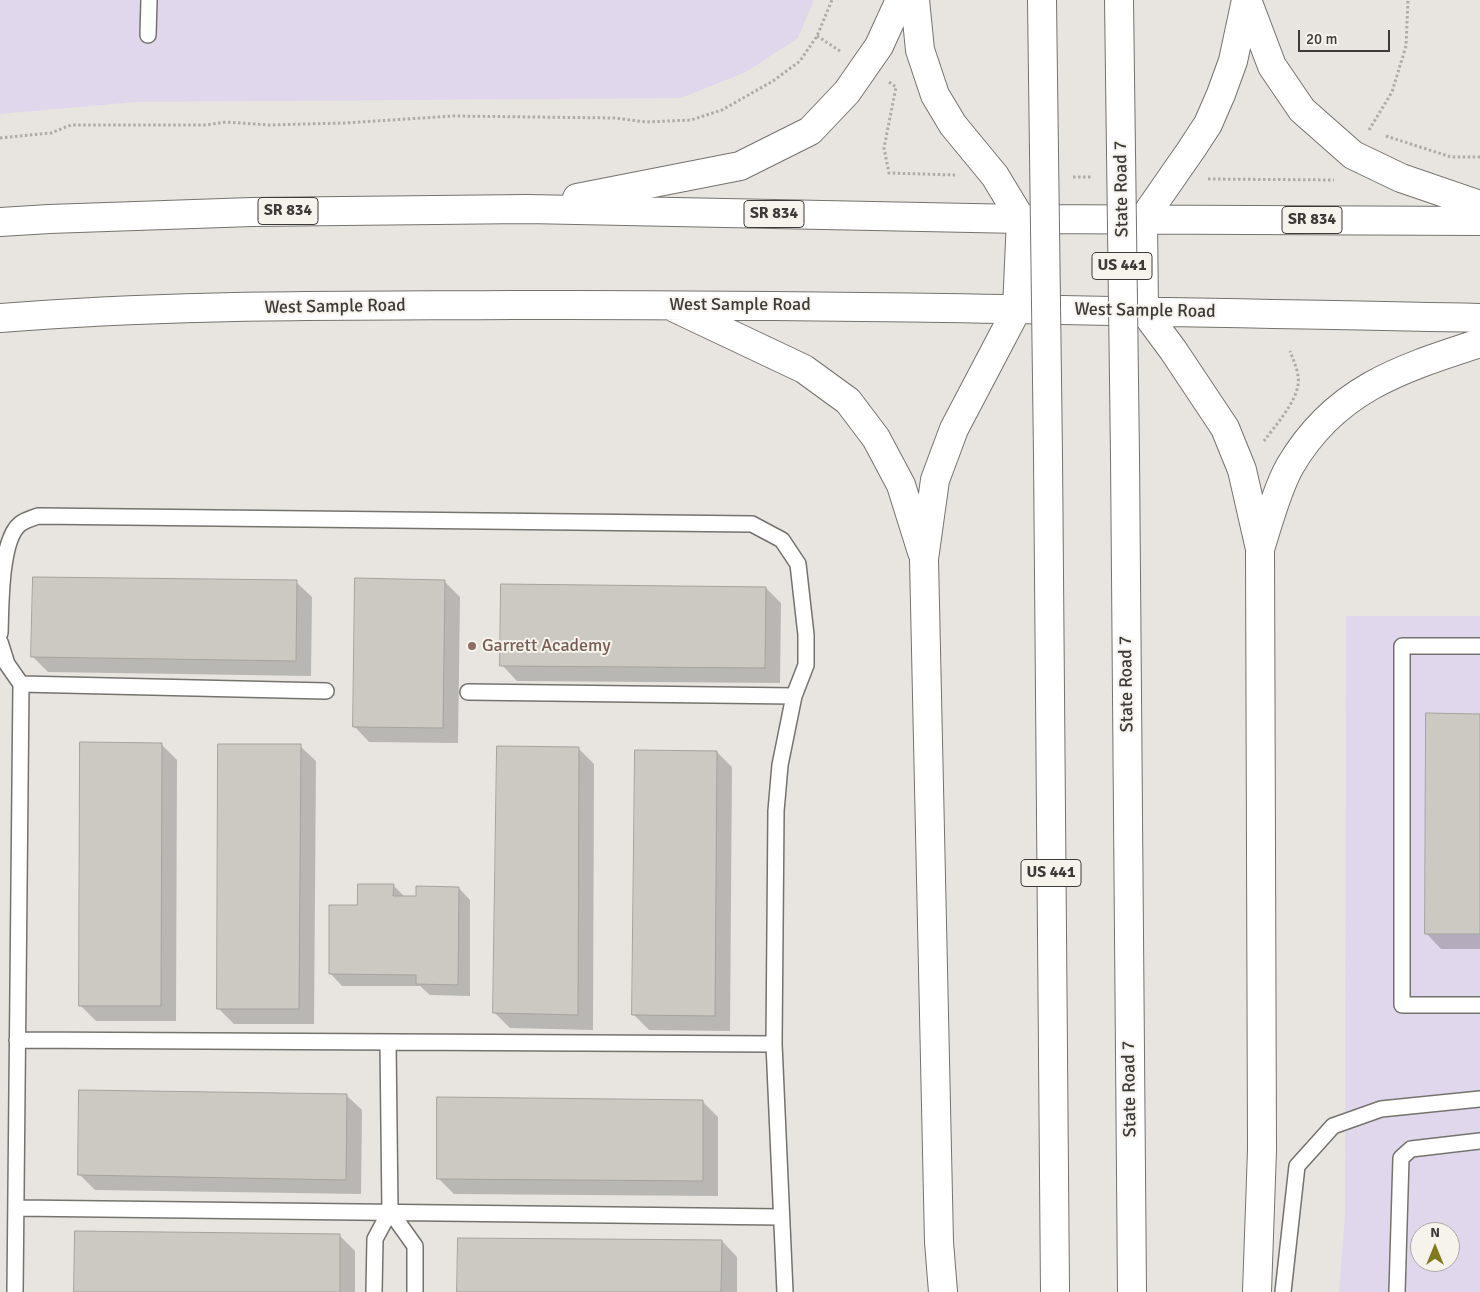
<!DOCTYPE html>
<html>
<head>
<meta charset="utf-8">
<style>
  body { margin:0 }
  #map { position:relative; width:1480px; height:1292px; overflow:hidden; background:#e8e5e0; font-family:Signika,sans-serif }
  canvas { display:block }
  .north { position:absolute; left:1410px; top:1222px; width:50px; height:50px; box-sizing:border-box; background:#f6f3ed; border:1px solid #aca9a5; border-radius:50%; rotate:0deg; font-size:14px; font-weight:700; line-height:20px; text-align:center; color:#3c3b39 }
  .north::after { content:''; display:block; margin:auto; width:18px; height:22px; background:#82781d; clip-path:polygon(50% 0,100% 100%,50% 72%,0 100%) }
  .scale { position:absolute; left:1298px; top:30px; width:92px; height:22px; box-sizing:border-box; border:2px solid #3c3b39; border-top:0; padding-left:6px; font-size:15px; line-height:18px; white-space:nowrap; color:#3c3b39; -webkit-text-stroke:4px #f6f3ed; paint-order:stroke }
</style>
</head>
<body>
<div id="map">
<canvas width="1480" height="1292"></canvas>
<div class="north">N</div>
<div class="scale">20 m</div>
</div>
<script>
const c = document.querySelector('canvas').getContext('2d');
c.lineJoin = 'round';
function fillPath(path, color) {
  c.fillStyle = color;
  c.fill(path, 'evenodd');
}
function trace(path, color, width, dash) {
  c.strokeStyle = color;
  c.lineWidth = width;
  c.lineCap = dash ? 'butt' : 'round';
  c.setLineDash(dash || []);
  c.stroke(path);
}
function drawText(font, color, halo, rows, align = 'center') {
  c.font = font + ' Signika,sans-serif';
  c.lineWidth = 4;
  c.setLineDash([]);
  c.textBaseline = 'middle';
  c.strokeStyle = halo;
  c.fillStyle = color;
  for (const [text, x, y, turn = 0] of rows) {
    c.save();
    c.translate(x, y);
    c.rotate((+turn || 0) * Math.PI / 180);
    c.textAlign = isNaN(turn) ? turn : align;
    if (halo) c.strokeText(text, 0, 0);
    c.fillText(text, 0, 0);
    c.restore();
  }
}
fillPath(new Path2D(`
  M0 0H814L798 38 746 72 681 98 136 102 0 114Z
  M1346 616H1480V1292H1339L1345 1214ZM1420 1232H1450V1262H1420Z`), '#e1d7ec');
fillPath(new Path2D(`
  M444 581 460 597 458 743 369 742 354 726Z
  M296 582 312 597 311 676 48 672 32 656Z
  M766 588 781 603 780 683 517 681 502 665Z
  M1480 715V949H1441L1426 933Z
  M161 744 177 760 176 1021H96L81 1006Z
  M300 746 316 761 314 1024H234L218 1008Z
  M578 748 594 764 593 1030 510 1028 495 1013Z
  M717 752 732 767 730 1031 649 1030 633 1014Z
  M393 885 405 897H418L459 888 470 900V996L430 995 420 986H342L331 974 358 907Z
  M346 1095 362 1110 361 1194 95 1190 79 1174Z
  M703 1102 718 1117V1196L454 1194 438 1178Z
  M339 1235 355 1251V1292H75Z
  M722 1241 737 1257V1292H458Z`), '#0003');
const building = new Path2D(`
  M33 577 297 580 296 661 31 657Z
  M355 578 445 580 443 728 353 727Z
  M501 584 766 587 765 668 500 666Z
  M1426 713 1480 714V934H1425Z
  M80 742 162 743 161 1006H79Z
  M218 744H301L299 1009H217Z
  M497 746 579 747 578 1015 493 1013Z
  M635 750 717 751 715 1016 632 1015Z
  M358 884H394L393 896H416V886L459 887 458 985 416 984V975L329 974V905H357Z
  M79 1090 347 1094 346 1180 78 1175Z
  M437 1097 703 1100V1181L437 1179Z
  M75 1231 340 1234V1292H74Z
  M458 1238 722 1240 721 1292H457Z`);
fillPath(building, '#ccc9c3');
trace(building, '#a5a29d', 1);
const lane = new Path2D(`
  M148 35 149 0
  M0 633C1 606 0 540 20 524 25 520 33 518 38 516L752 524 782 540 798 564 806 635V665L794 696 780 765 776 811 774 1044 785 1292
  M0 642 7 664 21 684 15 1292
  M1480 646H1402V1005H1480
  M21 684 326 691
  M468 692 794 696
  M17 1040 774 1044
  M17 1208 781 1217
  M390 1211 415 1246V1292
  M374 1292 375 1239 390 1211 388 1042
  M1283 1292 1297 1166 1333 1126 1381 1109 1480 1099
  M1397 1292 1401 1158 1411 1149 1480 1141`);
const primary = new Path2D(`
  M915 0 920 50 935 95 953 125 995 176 1021 219 1017 309 954 429 935 480 924 559 939 1242 943 1292
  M1042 0 1043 77
  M1119 0 1120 76
  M1246 0 1233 61 1221 94 1208 124 1191 150 1143 219 1144 311 1173 350 1225 428 1242 470 1260 549 1262 1150 1257 1292
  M1247 0 1272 66 1302 110 1353 155 1401 178 1480 205
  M577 198 740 166 810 131 847 92 879 46 900 0
  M0 222 49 219 252 212 527 209 1021 219 1480 221
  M675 308 804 369 848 401 876 438 901 485 922 552
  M0 318C170 304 342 306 513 305 835 304 1158 312 1480 318
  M1048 455 1055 1292
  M1125 456 1132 1292
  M1260 549C1268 524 1277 489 1290 466 1335 389 1400 369 1480 343`);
trace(lane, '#75736e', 18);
trace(primary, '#75736e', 30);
trace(new Path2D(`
  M817 36 840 51
  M889 82 896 87 884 148 889 173 955 175
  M1369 130 1392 92 1406 46 1408 0
  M1386 136 1451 157H1480
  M0 138 51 133 71 125H206L226 122 269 125 345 123 453 116 615 118 646 122 691 120 722 110 773 81 800 61 817 36 832 0
  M1073 177H1092
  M1208 179 1334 180
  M1264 441C1275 426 1295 404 1298 385 1300 374 1294 362 1290 351`), '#aeaca8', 3, [2.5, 2.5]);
trace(lane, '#fff', 15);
trace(primary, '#fff', 28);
const primaryBridge = new Path2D(`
  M1120 76 1125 456
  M1043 77 1048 455`);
trace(primaryBridge, '#75736e', 30, []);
trace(primaryBridge, '#fff', 28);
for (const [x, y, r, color] of [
  [472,646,5,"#8d6e63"]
]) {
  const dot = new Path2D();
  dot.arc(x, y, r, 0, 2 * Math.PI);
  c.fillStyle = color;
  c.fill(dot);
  trace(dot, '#f6f3ed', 2);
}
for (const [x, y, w] of [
  [288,211,60],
  [774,214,60],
  [1312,220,60],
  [1122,266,60],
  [1051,873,60]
]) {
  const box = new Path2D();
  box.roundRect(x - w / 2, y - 13.5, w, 27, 4);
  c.fillStyle = '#f6f3ed';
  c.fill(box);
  trace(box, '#3c3b39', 1);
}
drawText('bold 16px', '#3c3b39', null, [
  ["SR 834",288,211],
  ["SR 834",774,214],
  ["SR 834",1312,220],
  ["US 441",1122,266],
  ["US 441",1051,873]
]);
drawText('18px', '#3c3b39', '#f6f3ed', [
  ["State Road 7",1122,189,-91],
  ["West Sample Road",740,305],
  ["West Sample Road",335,307,-1],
  ["West Sample Road",1145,311,1],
  ["State Road 7",1127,684,-91],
  ["State Road 7",1130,1089,-91]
]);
drawText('18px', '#785e54', '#f6f3ed', [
  ["Garrett Academy",482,646]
], 'left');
</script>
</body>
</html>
